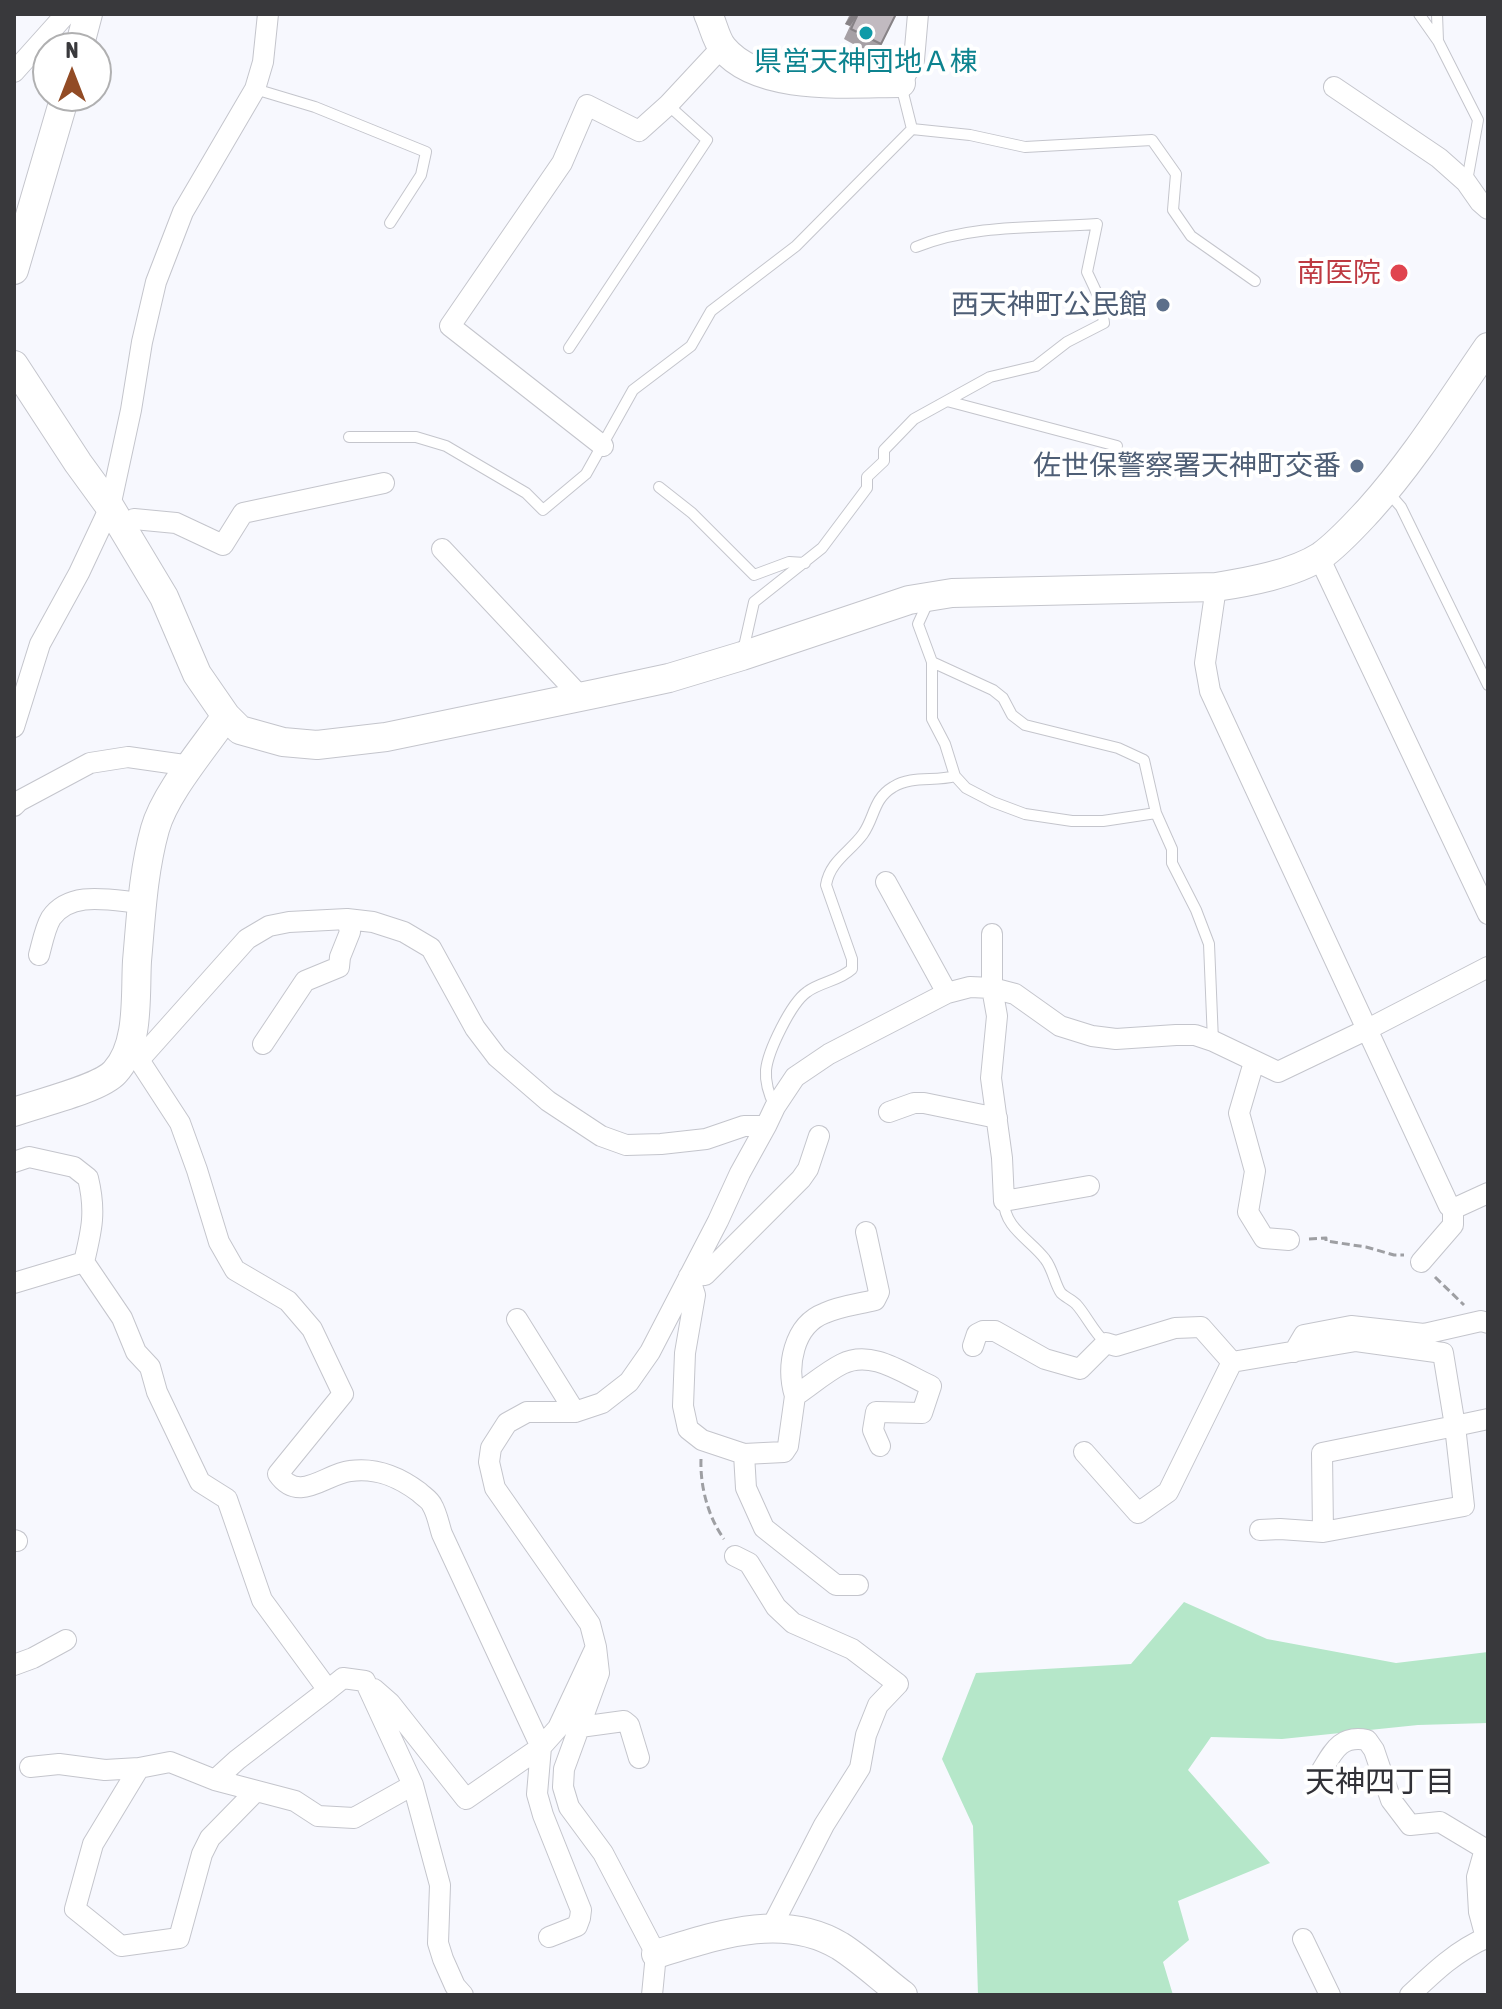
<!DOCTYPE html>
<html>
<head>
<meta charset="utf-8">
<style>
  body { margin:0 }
  #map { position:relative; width:1502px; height:2009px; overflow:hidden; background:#f7f8fe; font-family:"Asap Condensed",sans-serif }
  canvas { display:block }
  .frame { position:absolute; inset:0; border:16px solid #39393c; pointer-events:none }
  .north { position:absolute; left:32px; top:32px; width:80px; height:80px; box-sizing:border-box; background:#fff; border:2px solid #b0b0b1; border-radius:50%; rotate:0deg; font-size:22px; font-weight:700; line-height:32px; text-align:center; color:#39393c }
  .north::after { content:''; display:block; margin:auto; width:28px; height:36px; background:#924b25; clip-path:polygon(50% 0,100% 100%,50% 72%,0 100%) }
</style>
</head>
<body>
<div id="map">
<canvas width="1502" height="2009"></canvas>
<div class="frame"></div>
<div class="north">N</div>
</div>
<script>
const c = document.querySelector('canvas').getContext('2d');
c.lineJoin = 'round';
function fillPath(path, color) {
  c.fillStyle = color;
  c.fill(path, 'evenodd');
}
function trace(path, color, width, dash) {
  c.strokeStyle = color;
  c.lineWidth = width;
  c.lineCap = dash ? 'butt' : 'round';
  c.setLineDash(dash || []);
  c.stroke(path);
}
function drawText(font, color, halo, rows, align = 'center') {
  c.font = font + ' "Asap Condensed","Noto Sans JP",sans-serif';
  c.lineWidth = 8;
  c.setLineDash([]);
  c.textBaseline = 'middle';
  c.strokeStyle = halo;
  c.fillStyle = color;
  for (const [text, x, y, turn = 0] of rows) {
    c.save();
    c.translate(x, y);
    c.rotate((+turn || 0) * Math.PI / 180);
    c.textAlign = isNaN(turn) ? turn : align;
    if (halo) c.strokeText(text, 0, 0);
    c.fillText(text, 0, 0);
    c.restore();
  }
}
fillPath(new Path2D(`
  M1184 1602 1267 1639 1396 1663 1488 1652V1723L1418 1725 1282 1739 1211 1737 1188 1770 1270 1863 1178 1901 1189 1940 1163 1962 1173 1995H978L973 1826 942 1759 976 1673 1131 1664Z`), '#b5e7c9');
const lane = new Path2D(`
  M1419 14 1438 41
  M1437 14 1438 41 1478 120 1467 181
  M901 85 912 129 970 135 1025 147 1152 140 1176 174 1173 210 1191 236 1255 281
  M255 89 315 107 426 152 421 175 390 223
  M569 348 707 140 668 105
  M947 401 1117 446
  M349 437H416L446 446 526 493 543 510 586 474 633 390 691 346 711 311 796 246 912 129
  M659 487 692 513 754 575 789 562 805 563
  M1388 492 1401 507 1488 685
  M928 602 918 624 932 662 993 690 1003 698 1012 715 1025 725 1118 748 1144 760 1156 813 1172 849V863L1196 910 1209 944 1213 1041
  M743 651 754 602 822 548 867 488V477L884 461V450L914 419 990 377 1036 366 1067 342 1104 323 1101 302 1087 272 1097 224C1039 228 971 224 916 247
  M932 662V719L945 744 955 776 966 788 993 802 1025 814 1072 821H1103L1156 813
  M775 1107C769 1095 765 1083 766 1070 768 1051 791 1003 807 992 820 982 839 981 852 969V959L826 885C830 861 850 852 863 834 875 817 873 799 893 787 912 775 935 782 955 776
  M1004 1201C1004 1228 1031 1240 1045 1259 1053 1269 1055 1285 1061 1293 1065 1297 1072 1300 1076 1304 1087 1316 1093 1332 1106 1343`);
const street = new Path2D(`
  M14 72 66 14
  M901 83 914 60 918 14
  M1334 87 1439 158 1466 182 1480 202 1488 209
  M603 446 450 326 562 163 587 105 639 131 668 105 722 47
  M122 529 134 519 176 523 223 545 243 513 384 483
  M442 549 580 696
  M1319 557 1488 914
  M1216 587 1205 663 1210 691 1449 1206 1453 1209 1488 1193
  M14 727 40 644 79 573 110 507 131 410 142 342 156 282 183 212 255 89 263 62 268 14
  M14 806 19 801 90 763 128 757 191 766
  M886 882 947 993
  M992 934V988L997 1016 991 1078 1002 1158 1004 1201 1089 1186
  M39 955C42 944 45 928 51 918 71 889 113 901 143 903
  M263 1044 305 981 339 967 340 957 350 932 347 919
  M126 1058 139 1060 247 939 269 926 289 922 347 919 373 922 404 932 431 948 475 1028 497 1057 548 1101 601 1136 626 1145 661 1144 706 1139 744 1126H766
  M139 1060 180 1123 197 1170 219 1242 235 1270 288 1301 312 1329 343 1394 278 1474C299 1504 325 1474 350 1471 377 1467 399 1477 419 1492 423 1496 430 1500 432 1505 437 1513 439 1525 442 1534L541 1747 537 1794 543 1815 581 1910 580 1918 577 1926 549 1937
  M1254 1062 1239 1113 1255 1171 1248 1212 1264 1238 1289 1240
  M889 1112 914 1103H924L997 1118
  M819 1136 808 1169 801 1179 705 1275 689 1276 695 1295 685 1353 683 1406 688 1429 702 1440 744 1454 784 1452 788 1446 795 1396C810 1386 826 1372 842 1364 872 1349 904 1374 931 1386L922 1413 876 1412 873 1430 880 1446
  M14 1162 29 1157 74 1167 88 1178C96 1211 92 1229 84 1262L122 1318 136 1352 150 1367 157 1392 200 1482 227 1499 262 1600 328 1690 343 1678 365 1681 413 1785
  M1421 1262 1453 1225V1209
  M14 1283 84 1262
  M517 1319 575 1412
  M973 1346 977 1334 983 1331H995L1045 1359 1080 1369 1106 1343 1116 1346 1175 1328 1201 1327 1232 1362
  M1294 1352 1304 1335 1351 1326 1424 1334 1481 1321 1488 1323
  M795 1396C786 1367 793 1325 825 1313 840 1306 859 1304 875 1300L879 1292 866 1232
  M1084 1452 1138 1513 1168 1492 1232 1362 1356 1341 1443 1353 1455 1426 1488 1419
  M744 1454 746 1488 764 1528 836 1585H858
  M1260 1530 1280 1529 1323 1532 1464 1506 1455 1426 1322 1453 1323 1532
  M14 1540 17 1541
  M735 1556 749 1563 776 1607 793 1623 852 1649 898 1684 878 1705 866 1735 860 1768 824 1825 771 1928
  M14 1665 33 1658 66 1640
  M374 1689 390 1703 466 1799 541 1747 558 1728 595 1649
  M580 1727 624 1721 629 1725 639 1758
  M30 1767 59 1764 105 1770 139 1768 170 1762 215 1780 295 1801 318 1816 354 1818 413 1785 440 1885 438 1943 443 1959 455 1986 463 1995
  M139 1768 93 1844 75 1909 121 1946 179 1938 202 1854 210 1838 256 1791
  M1322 1770C1334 1750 1341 1735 1367 1740L1374 1750 1391 1800 1410 1825 1440 1822 1485 1849 1477 1877 1479 1912 1486 1938
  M215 1780 237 1760 328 1690
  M1303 1939 1330 1995
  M652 1995 656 1954 603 1853 569 1807 563 1787 564 1769 599 1673 596 1647 590 1624 495 1488 489 1462 491 1448 507 1423 527 1412H575L602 1403 629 1382 650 1352 718 1221 740 1173 766 1126 775 1107 795 1077 829 1054 947 993 970 987 992 988 1015 994 1060 1026 1092 1036 1116 1039 1176 1035H1195L1213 1041 1278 1072 1368 1029 1488 967
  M1410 1995C1434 1972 1457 1950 1488 1937`);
const secondary = new Path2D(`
  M708 14C713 24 716 40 723 48 759 92 849 83 901 83
  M79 48 88 14
  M14 270 65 96
  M14 365 78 463 110 507 164 597 197 674 226 716 240 730 283 742 317 745 386 737 599 693 669 678 742 656 909 600 952 593 1216 587C1248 582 1293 574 1321 556 1339 543 1354 526 1369 510 1414 460 1450 402 1488 347
  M14 1112C38 1103 100 1089 115 1072 140 1045 135 996 137 961 141 917 143 872 155 829 165 793 204 748 226 716
  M656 1954C715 1936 782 1911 840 1946 862 1960 882 1979 903 1995`);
trace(lane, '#c4c5cc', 12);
trace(street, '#c4c5cc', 22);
trace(secondary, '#c4c5cc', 30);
trace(new Path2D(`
  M1309 1239 1326 1238V1241L1366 1247 1394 1255H1404
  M1435 1277 1464 1305
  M701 1459C700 1486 708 1517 724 1539`), '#9e9fa3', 3, [8, 4]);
trace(lane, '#fff', 10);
trace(street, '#fff', 20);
trace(secondary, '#fff', 28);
fillPath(new Path2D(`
  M850 14H896L881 44 873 55 844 39 850 26 845 24Z`), '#a6a0a5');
fillPath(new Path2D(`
  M852 14 857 16 850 26 845 24Z`), '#878286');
const building = new Path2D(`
  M852 14H896L881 44 851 29 857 16Z`);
fillPath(building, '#c1bac0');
trace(building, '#878286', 2);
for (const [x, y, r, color] of [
  [866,33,8,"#0f9aa8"],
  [1399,273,10,"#e0444e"],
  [1163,305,8,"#5c6f8a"],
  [1357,466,8,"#5c6f8a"]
]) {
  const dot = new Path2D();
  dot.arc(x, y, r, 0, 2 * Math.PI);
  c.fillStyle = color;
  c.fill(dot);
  trace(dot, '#fff', 3);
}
drawText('28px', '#0d838f', '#fff', [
  ["県営天神団地Ａ棟",866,62]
]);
drawText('28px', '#be3a42', '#fff', [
  ["南医院",1381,273]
], 'right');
drawText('28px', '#4e5e75', '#fff', [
  ["西天神町公民館",1147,305],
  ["佐世保警察署天神町交番",1341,466]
], 'right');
drawText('30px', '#313137', '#fff', [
  ["天神四丁目",1380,1783]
]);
</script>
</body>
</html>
